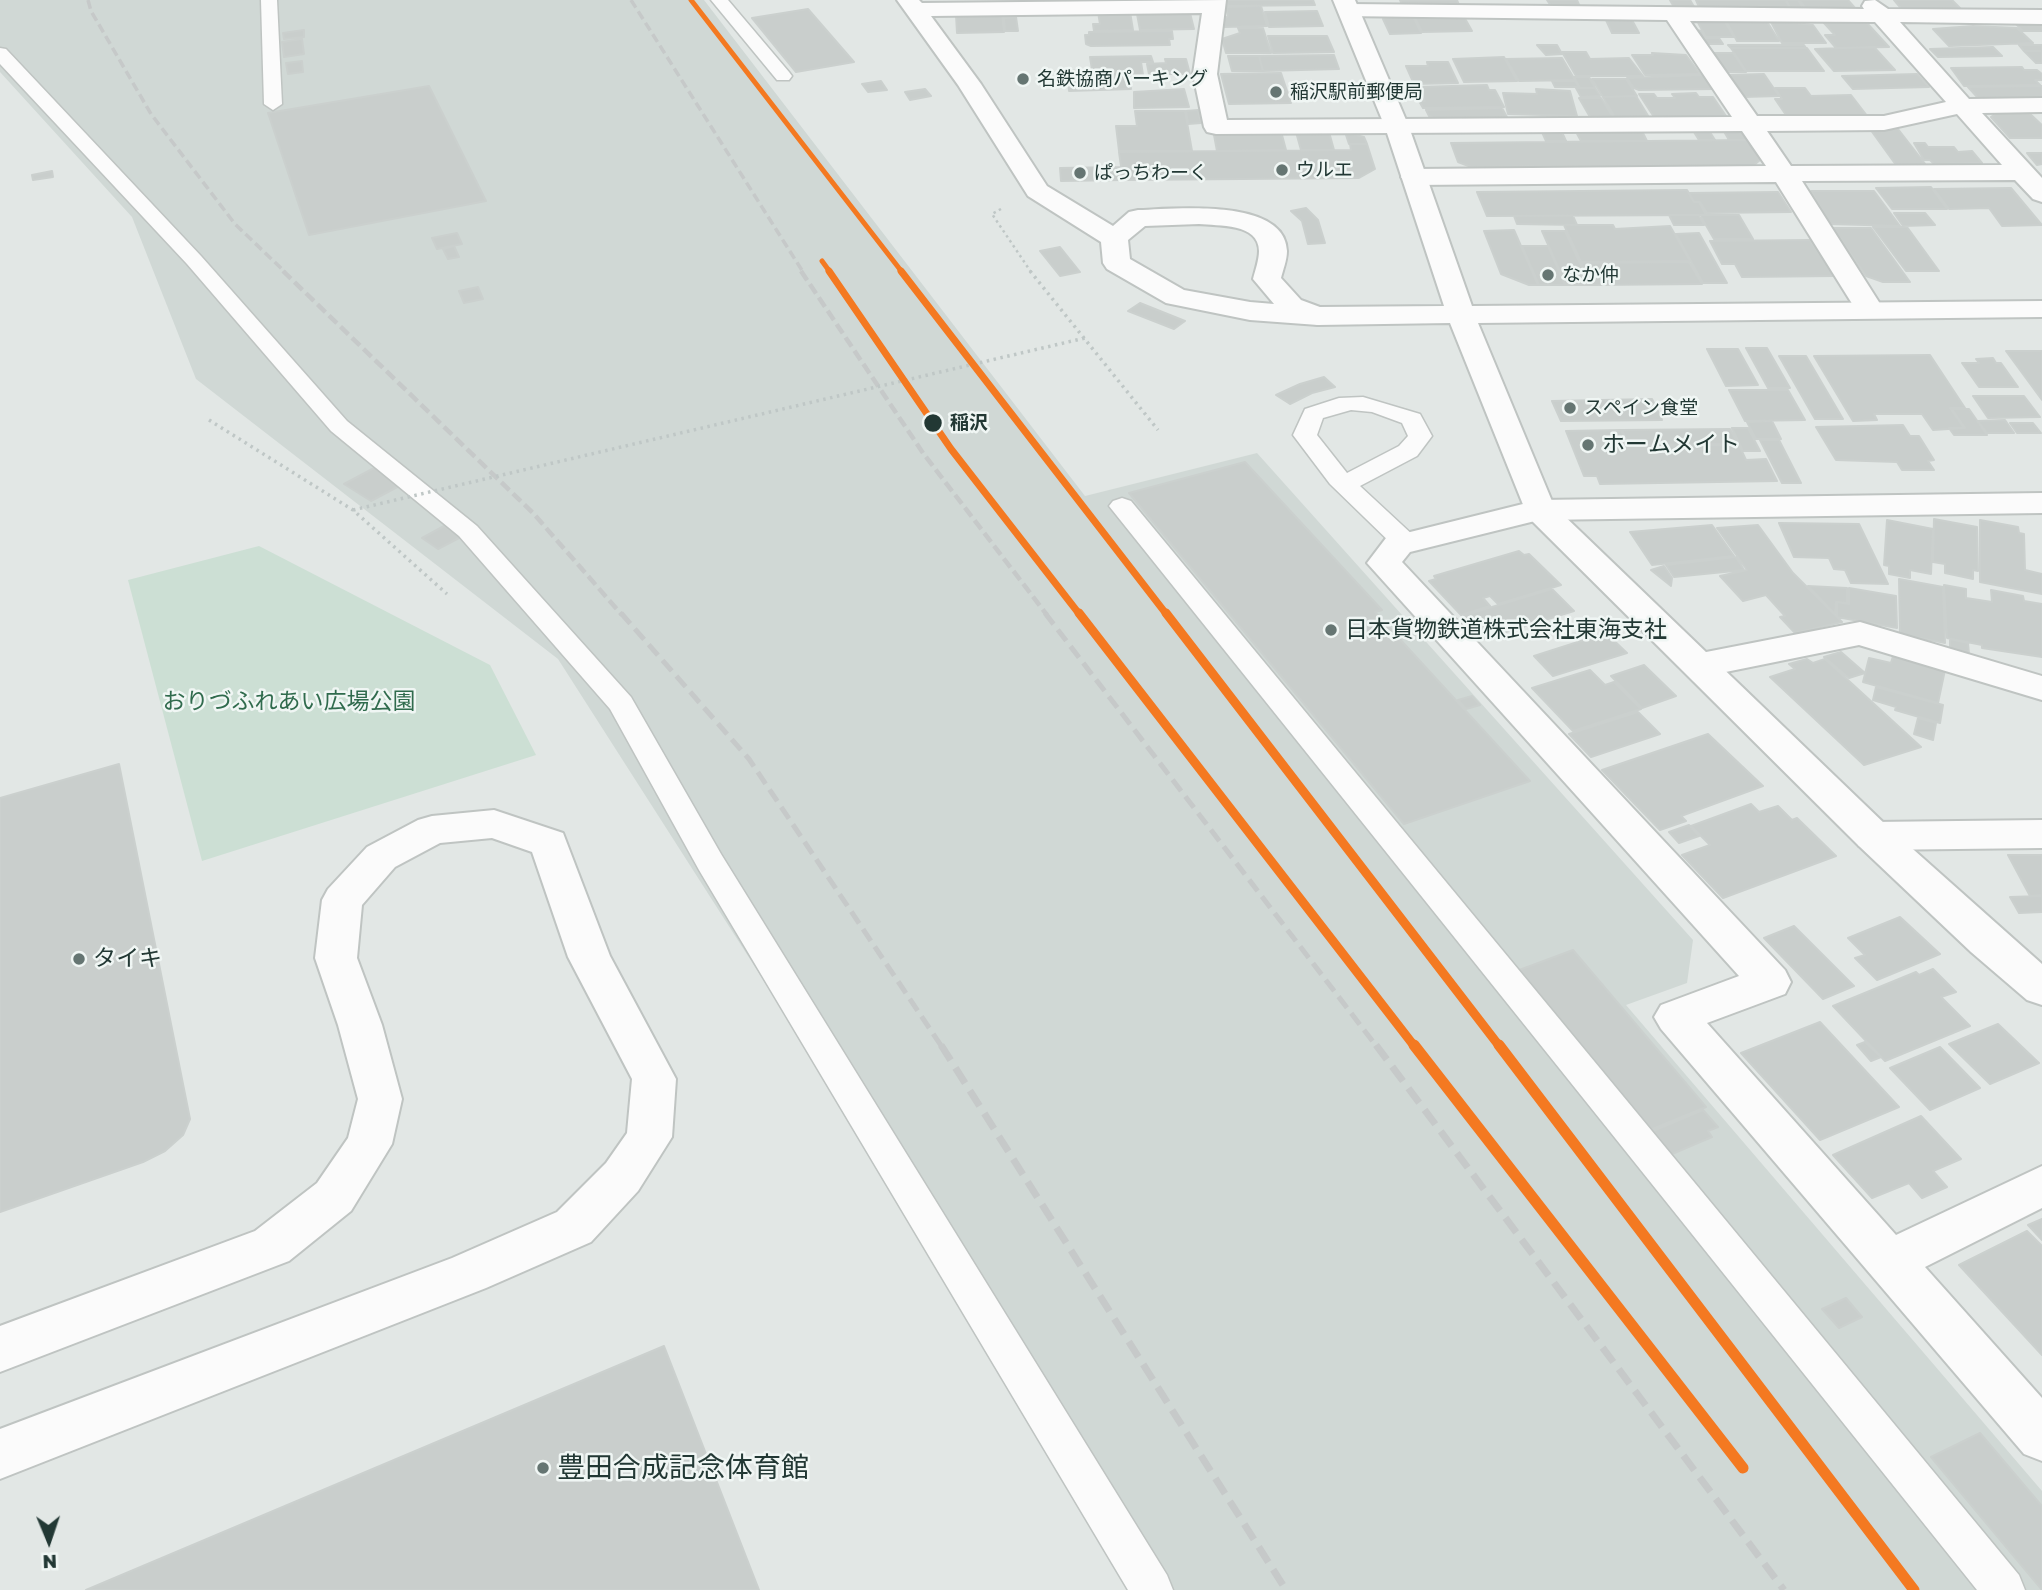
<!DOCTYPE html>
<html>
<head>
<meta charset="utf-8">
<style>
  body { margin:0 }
  #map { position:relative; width:2042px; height:1590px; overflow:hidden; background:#e2e7e5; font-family:"Golos Text",sans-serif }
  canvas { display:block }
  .north { position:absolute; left:14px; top:1506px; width:70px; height:70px; -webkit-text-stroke:5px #f0f6f4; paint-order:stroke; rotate:178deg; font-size:19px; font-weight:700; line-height:28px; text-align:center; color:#223834 }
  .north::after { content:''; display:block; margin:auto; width:24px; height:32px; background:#223834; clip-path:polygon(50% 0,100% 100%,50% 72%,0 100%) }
</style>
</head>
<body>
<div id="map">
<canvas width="2042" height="1590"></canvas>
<div class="north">N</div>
</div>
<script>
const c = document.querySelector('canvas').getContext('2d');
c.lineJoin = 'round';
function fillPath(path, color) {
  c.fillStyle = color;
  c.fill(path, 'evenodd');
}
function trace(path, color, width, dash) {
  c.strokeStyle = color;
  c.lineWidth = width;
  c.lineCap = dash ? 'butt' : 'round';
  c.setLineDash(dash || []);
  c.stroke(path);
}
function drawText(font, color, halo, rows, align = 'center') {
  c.font = font + ' "Golos Text","Noto Sans JP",sans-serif';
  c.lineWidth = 5;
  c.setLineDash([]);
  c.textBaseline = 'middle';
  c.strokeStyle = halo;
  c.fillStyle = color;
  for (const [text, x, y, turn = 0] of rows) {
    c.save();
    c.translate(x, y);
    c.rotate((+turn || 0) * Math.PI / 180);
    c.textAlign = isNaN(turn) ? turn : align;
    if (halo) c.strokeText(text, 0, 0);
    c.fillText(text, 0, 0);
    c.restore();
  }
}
fillPath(new Path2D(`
  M0 0H704L1085 496 1257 453 1693 940 1687 983 1626 1005 2042 1491V1590H1127L906 1203 558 659 196 379 132 217 0 72Z`), '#d0d8d5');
fillPath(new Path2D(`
  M259 546 490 665 536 755 202 861 128 580Z`), '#ccdfd4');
const building = new Path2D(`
  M1226 0H1313L1315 5 1228 6Z
  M1400 0H1457L1459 5H1402Z
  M1547 0H1577L1580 7 1551 6Z
  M1670 0H1690L1696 10 1675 9Z
  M1696 0H1785L1791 9 1699 7Z
  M1786 0H1798L1805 11H1792Z
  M1799 0H1848L1855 8 1851 11 1809 12Z
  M1894 0H1952L1964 12 1905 13Z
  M1261 6 1267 26 1223 27 1222 21 1228 16 1226 7Z
  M808 9 854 62 796 72 752 18Z
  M1317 11 1323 26 1269 27 1265 12Z
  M1098 12H1130L1133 30 1094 31 1093 24H1100Z
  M1190 13 1194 29 1140 30 1137 14Z
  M1002 14 1004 32 957 33 956 15Z
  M1463 15 1472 31 1422 32 1414 16Z
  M1389 16H1413L1421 33 1390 34 1383 19Z
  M1016 17 1018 31H1005L1004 18Z
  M1696 19 1724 20 1734 37H1706Z
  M1725 19 1766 20 1779 41H1737Z
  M1606 20H1632L1639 33H1612Z
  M1770 20 1813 25 1826 43H1782Z
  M1866 22 1889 47 1836 48 1825 35H1835L1824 23Z
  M2015 23H2041L2042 31H2023Z
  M1973 26 2017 28 2033 43 1949 46 1933 29Z
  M1238 28H1263L1271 53H1226L1222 39 1240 33Z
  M304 30V37L284 39 283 33Z
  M1696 30 1702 31 1705 38H1719L1723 44H1703Z
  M1172 31 1173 39H1169L1170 45 1091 46 1086 44 1085 35H1089V32Z
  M1268 36H1327L1334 52 1273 53Z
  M302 39 304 54 284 57 282 42Z
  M1537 45H1557L1562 54 1546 55Z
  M1728 45H1804L1806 48H1731Z
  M2019 45H2042V51H2024Z
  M1874 47 1895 70 1834 71 1815 49Z
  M1993 47 2002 56 1938 57 1930 49Z
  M1731 48H1807L1824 71H1746Z
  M2024 51H2042V63H2036Z
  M1562 52H1586L1590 59 1629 58 1643 76H1576Z
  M1652 53 1686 55 1700 74 1645 75 1632 55H1653Z
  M1712 53H1733L1746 72H1726Z
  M1334 55 1339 69 1263 71 1259 56Z
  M1151 56 1153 62H1141L1143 75 1093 76 1090 57Z
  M1228 56H1259L1263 71H1232Z
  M1504 57 1517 81 1464 82 1453 59Z
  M1562 58 1575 80 1519 81 1506 59Z
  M1165 59H1186L1190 74H1149L1147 64 1166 63Z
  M302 61 303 72 288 74 286 63Z
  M1427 62H1448L1458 83 1414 84 1406 66H1428Z
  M2022 67 2024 70H2037L2042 74V80H2035L2040 85 1964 86 1951 68Z
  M1087 70V77L1128 76 1131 89 1069 91 1067 71Z
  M1281 73 1291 103 1229 104 1221 74Z
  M1764 74 1779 96 1743 97 1728 75Z
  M1917 74 1929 87 1853 89 1842 76Z
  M1703 75 1713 89 1639 90 1634 88 1627 78Z
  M1574 77H1589L1595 88H1580Z
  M1592 79H1626L1637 96 1603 97Z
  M881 81 887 90 868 92 862 84Z
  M1552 81H1575L1579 87H1555Z
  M1487 85 1489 90H1495L1504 107 1423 108 1419 101H1425L1418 87Z
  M429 86 486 201 309 235 268 113Z
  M2042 86V97L1978 98 1968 87Z
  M1576 88H1595L1600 96 1581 97Z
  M1775 88H1805L1811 96 1851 95 1868 117 1788 118 1775 99H1782Z
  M925 89 931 96 910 100 905 92Z
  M1184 89 1189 107 1134 108V92Z
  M1536 89 1570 91 1577 116 1508 114 1503 93 1537 94Z
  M1696 93 1699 97H1713L1726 116 1654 117 1639 94H1654L1657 98H1675L1672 94Z
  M1636 96 1650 119H1616L1603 97Z
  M1579 98H1601L1613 117H1590Z
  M1502 108 1508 119 1441 121 1429 116 1426 110Z
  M1198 110 1201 123 1188 124 1186 111Z
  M1135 111H1185L1192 151H1119L1116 126H1137Z
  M1999 111H2027L2042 125V138H2010L1991 117Z
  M1722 128 1743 134 1747 140H1729Z
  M1641 129 1647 141H1581L1575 130Z
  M1692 129H1708L1715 140H1699Z
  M1870 129H1898L1926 165H1896Z
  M1541 130H1561L1566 141H1546Z
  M1296 132H1329L1334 150H1301Z
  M1345 132 1364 137 1367 144H1349Z
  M1214 135H1282L1286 150 1217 151Z
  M1748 140 1760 160 1754 165 1471 167 1458 162 1451 143Z
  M1914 143H1925L1928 147H1954L1958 152 1972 151 1982 163 1934 164 1930 160H1924Z
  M1350 144H1367L1375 169 1359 178 1123 180 1119 152 1351 150Z
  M2027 153H2042V164L2037 165Z
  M1120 167 1122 180 1061 181 1060 168Z
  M52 171 53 177 33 180 32 175Z
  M1931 187 1947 209H1892L1876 188Z
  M2011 188 2042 225 2002 226 1989 208 1949 209 1934 189Z
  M1687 190 1694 202H1699L1706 215 1487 216 1477 192Z
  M1811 191H1874L1900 226 1830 224Z
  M1778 192 1791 212 1707 213 1700 202H1694L1689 193Z
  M1306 208 1318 220 1325 243 1308 244 1302 221 1291 211Z
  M1894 213H1925L1935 225 1903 226Z
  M1669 215H1699L1704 225H1674Z
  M1700 215H1739L1753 239H1714Z
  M1514 216H1573L1577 225 1517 224Z
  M1564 225H1613L1615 229 1670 226 1690 261 1581 262Z
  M1873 227H1907L1939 271H1906Z
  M1833 228H1871L1910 282H1883L1866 276Z
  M1514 230 1538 285H1529L1501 274 1484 231Z
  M1542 231H1565L1590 285H1566Z
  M457 233 462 244 437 249 432 238Z
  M1699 233 1727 283H1703L1676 234Z
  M1810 240 1834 276 1742 277 1735 264H1722L1710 241Z
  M454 246 459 257 448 259 443 249Z
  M1522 246H1548L1565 285H1539Z
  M1060 247 1080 272 1060 276 1040 251Z
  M1689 262 1702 284 1591 285 1581 263Z
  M478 287 483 299 464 303 459 291Z
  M1140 303 1185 321 1174 329 1128 311Z
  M1746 348H1767L1790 388H1768Z
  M1707 349H1738L1758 385 1726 386Z
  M2006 351H2042V400Z
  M1930 355 1965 408H1950L1964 428 1933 430 1922 414H1874L1877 420 1853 421 1814 356Z
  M1779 356H1806L1843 419H1815Z
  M1993 358 1996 363H2001L2018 387H1979L1962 363H1979L1976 359Z
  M1324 377 1335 387 1312 393 1290 404 1276 395 1300 384Z
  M1729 390H1788L1805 420 1745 421Z
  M1973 396H2024L2040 417 1988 418Z
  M1652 399 1662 420 1561 421 1552 401Z
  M1952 409H1969L1987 435H1954L1949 428H1965Z
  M2005 420 2014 433H1987L1978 421Z
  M1772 421 1781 439H1756L1747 422Z
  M2010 423H2033L2041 433H2017Z
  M1903 425 1910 436H1919L1934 460 1928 461 1934 470H1902L1897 462 1836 460 1816 427Z
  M1732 428H1748L1760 451H1743Z
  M1730 429 1738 444 1629 445 1622 430Z
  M1621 430 1628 446 1739 445 1746 460 1766 459 1777 481 1600 484 1597 476H1584L1566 431Z
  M1760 440H1779L1801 483H1782Z
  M1245 462 1382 610 1375 612 1530 781 1404 824 1129 493Z
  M376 467 403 484 371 501 344 484Z
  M1934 519 1977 527 1978 571 1973 570V579L1945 573V564L1933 562Z
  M1887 520 1933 529 1931 574 1910 570V578L1889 574V566L1884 565Z
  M1980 520 2018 527 2019 533 2024 534 2025 570 2042 574V594L1980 582Z
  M1779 523 1859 524 1888 584 1851 583 1845 570 1834 569 1829 558 1794 557Z
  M1712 525 1734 556 1652 565 1630 532Z
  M1758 525 1793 573 1842 622 1795 633 1780 617 1785 616 1766 595 1743 601 1720 576 1747 570 1717 528Z
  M444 526 461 537 438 549 422 538Z
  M1519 551 1524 555 1529 554 1561 585 1498 604 1490 596 1483 598 1490 606 1461 615 1429 581 1436 579 1434 576Z
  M1736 557 1744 570 1674 577 1666 565Z
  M1664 566 1672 578 1671 586 1651 570Z
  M1899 579 1943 587 1945 643 1900 634Z
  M1944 585 1966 589V598L1992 602 1991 590 2023 596 2024 601 2042 604V657L1982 648V645L1947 638Z
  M1808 586 1847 588V603L1836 602 1835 614Z
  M1849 588 1896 596 1897 628 1837 617V602L1849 604Z
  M1552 589 1574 611 1483 639 1462 616Z
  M1606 633 1627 653 1553 676 1534 656Z
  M1950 639 1968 643 1969 654 1950 650Z
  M1841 652 1865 673 1849 678 1824 657Z
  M1893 656 1945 670 1938 703 1863 682 1869 658 1891 663Z
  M1807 659 1813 663 1825 659 1921 747 1864 765 1770 677 1795 669 1789 664Z
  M1644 665 1676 696 1642 708 1611 676Z
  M1590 670 1605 685 1614 682 1641 709 1573 731 1532 688Z
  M1876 687 1943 705 1940 723 1895 710 1896 707 1873 700Z
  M1472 696 1480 705 1466 709 1458 700Z
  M1638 712 1660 734 1591 757 1569 734Z
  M1918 718 1936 723 1933 740 1914 734Z
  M1708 734 1763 786 1681 816 1686 821 1660 830 1602 770Z
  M119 764 190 1119 183 1135 165 1151 143 1162 0 1212V798Z
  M1751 804 1759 812 1778 806 1792 820 1797 818 1836 856 1723 898 1682 855 1710 845 1691 826Z
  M1689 825 1699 836 1679 843 1669 832Z
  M2008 855H2042V895L2030 896Z
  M2042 896V912L2019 913 2010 897Z
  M1900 917 1940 954 1877 980 1855 958 1865 955 1848 938Z
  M1794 926 1854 986 1823 999 1764 938Z
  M1573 950 1706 1107 1645 1132 1514 972Z
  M1933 969 1956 992 1941 997 1970 1026 1885 1061 1833 1006 1916 972 1919 975Z
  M1820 1022 1899 1107 1820 1140 1741 1053Z
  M1998 1024 2039 1063 1990 1084 1949 1044Z
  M1865 1042 1881 1057 1871 1061 1857 1045Z
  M1940 1047 1980 1088 1930 1110 1890 1068Z
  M1703 1110 1718 1127 1708 1131 1712 1137 1665 1157 1646 1134Z
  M1921 1116 1961 1159 1933 1171 1947 1187 1922 1198 1909 1183 1872 1198 1833 1155Z
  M2042 1219V1240L2028 1225Z
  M2027 1231 2042 1246V1355L1959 1265Z
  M1846 1298 1862 1317 1839 1328 1822 1309Z
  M664 1346 759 1590H86Z
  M1980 1433 2042 1506V1590L1931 1457Z`);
fillPath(building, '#c9cecc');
trace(building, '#cbd0ce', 2);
const service = new Path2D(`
  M261 0H277L282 104 273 110 264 104Z
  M711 0H728L789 72 792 76 789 80H777Z
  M0 48 6 49 201 256 347 421 477 526 631 697 721 854 1167 1575 1173 1590H1128L699 870 610 709 459 536 331 431 187 264 0 64Z
  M1363 397 1420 414 1432 436 1417 456 1360 486 1415 537 1419 543 1415 549 1406 551 1397 549 1330 484 1293 435 1305 409 1339 398ZM1351 410 1372 412 1402 423 1408 436 1399 446 1347 473 1317 435 1323 418Z
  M1122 498 1131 501 2019 1575 2025 1590H1977L1113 511 1109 506 1113 501Z`);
const minor = new Path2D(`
  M897 0H919L922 3 1226 0 1217 74 1227 120 1732 117 1667 20 1341 16 1338 11 1341 6 1349 4 1864 9 1862 6 1865 1 1875 0 1888 9 2042 10V24L1900 22 1969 99 2042 98V112L1982 113 2042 178V202L2033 199 2015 180 1802 181 1884 310 1880 316 1870 318 1860 316 1856 310 1776 182 1414 185 1405 182 1401 177 1405 172 1414 169 1766 166 1742 131 1216 134 1207 132 1204 127 1193 74 1202 13 931 16 981 84 1047 186 1113 226 1129 212 1138 210C1174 209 1285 197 1287 251 1287 260 1283 270 1281 278L1301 300 1328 310 1332 316 1328 322 1318 325 1250 320 1166 303 1107 269 1103 263 1101 242 1028 196 958 85ZM1690 21 1875 22 1946 102 1884 116H1757ZM1957 114 2002 165 1791 166 1767 131 1884 130ZM1199 224C1218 226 1259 223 1259 251 1259 260 1255 271 1253 279L1274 304 1250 302 1184 290 1130 259 1128 240 1145 226Z
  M2042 493V513L1539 520 1410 552 1402 562 1785 970 1791 982 1785 994 1707 1023 1896 1235 2042 1166V1208L1925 1267 2042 1398V1461L2024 1454 1661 1029 1654 1017 1661 1005 1739 976 1367 563 1386 538 1539 500Z
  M1860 622 2042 676V700L1859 645 1701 677 1688 673 1683 665 1688 657 1701 653Z
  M2042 820V848L1873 850 1859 846 1853 836 1859 826 1873 822Z`);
const tertiary = new Path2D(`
  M1333 0H1355L1409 127 1472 306 2042 301V317L1478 323 1554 506 1887 826 2042 964V1005L2027 1000 1971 952 1859 846 1528 517 1450 323 1318 325 1308 322 1304 316 1308 310 1318 307 1444 306 1385 127Z
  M494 810 563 833 610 956 676 1079 672 1137 638 1191 591 1242 486 1288 0 1479V1429L452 1258 557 1212 606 1163 627 1133 632 1079 568 957 532 852 492 838 440 843 395 867 362 905 357 958 382 1025 402 1099 392 1144 351 1211 289 1261 0 1372V1326L255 1231 317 1183 348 1138 358 1099 338 1025 315 958 322 900 328 889 367 847 418 820 432 816Z`);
trace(service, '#bfc4c2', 3);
trace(minor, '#bfc4c2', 4);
trace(tertiary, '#bfc4c2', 4);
trace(new Path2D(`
  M1001 209 992 214 1031 272`), '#bfc7c6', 2.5, [2.5, 3.5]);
trace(new Path2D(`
  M1030 271 1158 430
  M209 420 353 510 447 594`), '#bfc7c6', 3.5, [2.5, 4.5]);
fillPath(service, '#fbfbfb');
fillPath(minor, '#fbfbfb');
fillPath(tertiary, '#fbfbfb');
trace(new Path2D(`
  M88 0 91 11 151 114 235 224 285 272
  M631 0 803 272`), '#c6c9c9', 3.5, [9, 4.5]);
trace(new Path2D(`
  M283 271 533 513 622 615
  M801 271 923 453 1047 615`), '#c6c9c9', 4.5, [11, 5]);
trace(new Path2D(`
  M621 613 749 759 942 1047
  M1045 613 1377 1047`), '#c6c9c9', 5, [14, 7]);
trace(new Path2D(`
  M941 1045 1286 1590
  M1376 1045 1784 1590`), '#c6c9c9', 7, [18, 9]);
trace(new Path2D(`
  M353 510 1085 338`), '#bfc7c6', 3.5, [2.5, 4.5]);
trace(new Path2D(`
  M691 0 902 272
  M822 261 830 272`), '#f47921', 5);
trace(new Path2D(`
  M829 271 951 449 1080 615
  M901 271 1167 615`), '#f47921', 7);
trace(new Path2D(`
  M1079 613 1415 1047
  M1166 613 1500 1047`), '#f47921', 9);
trace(new Path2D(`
  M1414 1045 1743 1468
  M1499 1045 1914 1590`), '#f47921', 11);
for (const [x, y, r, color] of [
  [1023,79,7,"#657572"],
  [1276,92,7,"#657572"],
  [1282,170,7,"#657572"],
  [1080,173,7,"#657572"],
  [1548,275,7,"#657572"],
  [1570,408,7,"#657572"],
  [933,423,10,"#223834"],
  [1588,445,7,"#657572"],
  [1331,630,7,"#657572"],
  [79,959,7,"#657572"],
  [543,1468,7,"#657572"]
]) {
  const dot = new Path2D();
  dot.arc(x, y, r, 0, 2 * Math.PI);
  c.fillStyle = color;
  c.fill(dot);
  trace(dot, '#f0f6f4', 2.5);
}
drawText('19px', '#223834', '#f0f6f4', [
  ["名鉄協商パーキング",1037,79],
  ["稲沢駅前郵便局",1290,92],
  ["ウルエ",1296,170],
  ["ぱっちわーく",1094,173],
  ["なか仲",1562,275],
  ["スペイン食堂",1584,408]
], 'left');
drawText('bold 19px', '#223834', '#f0f6f4', [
  ["稲沢",950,423]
], 'left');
drawText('23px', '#223834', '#f0f6f4', [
  ["ホームメイト",1602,445],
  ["日本貨物鉄道株式会社東海支社",1345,630],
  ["タイキ",93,959]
], 'left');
drawText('23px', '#306b4d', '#f0f6f4', [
  ["おりづふれあい広場公園",289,702]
]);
drawText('28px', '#223834', '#f0f6f4', [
  ["豊田合成記念体育館",557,1468]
], 'left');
</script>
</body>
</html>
